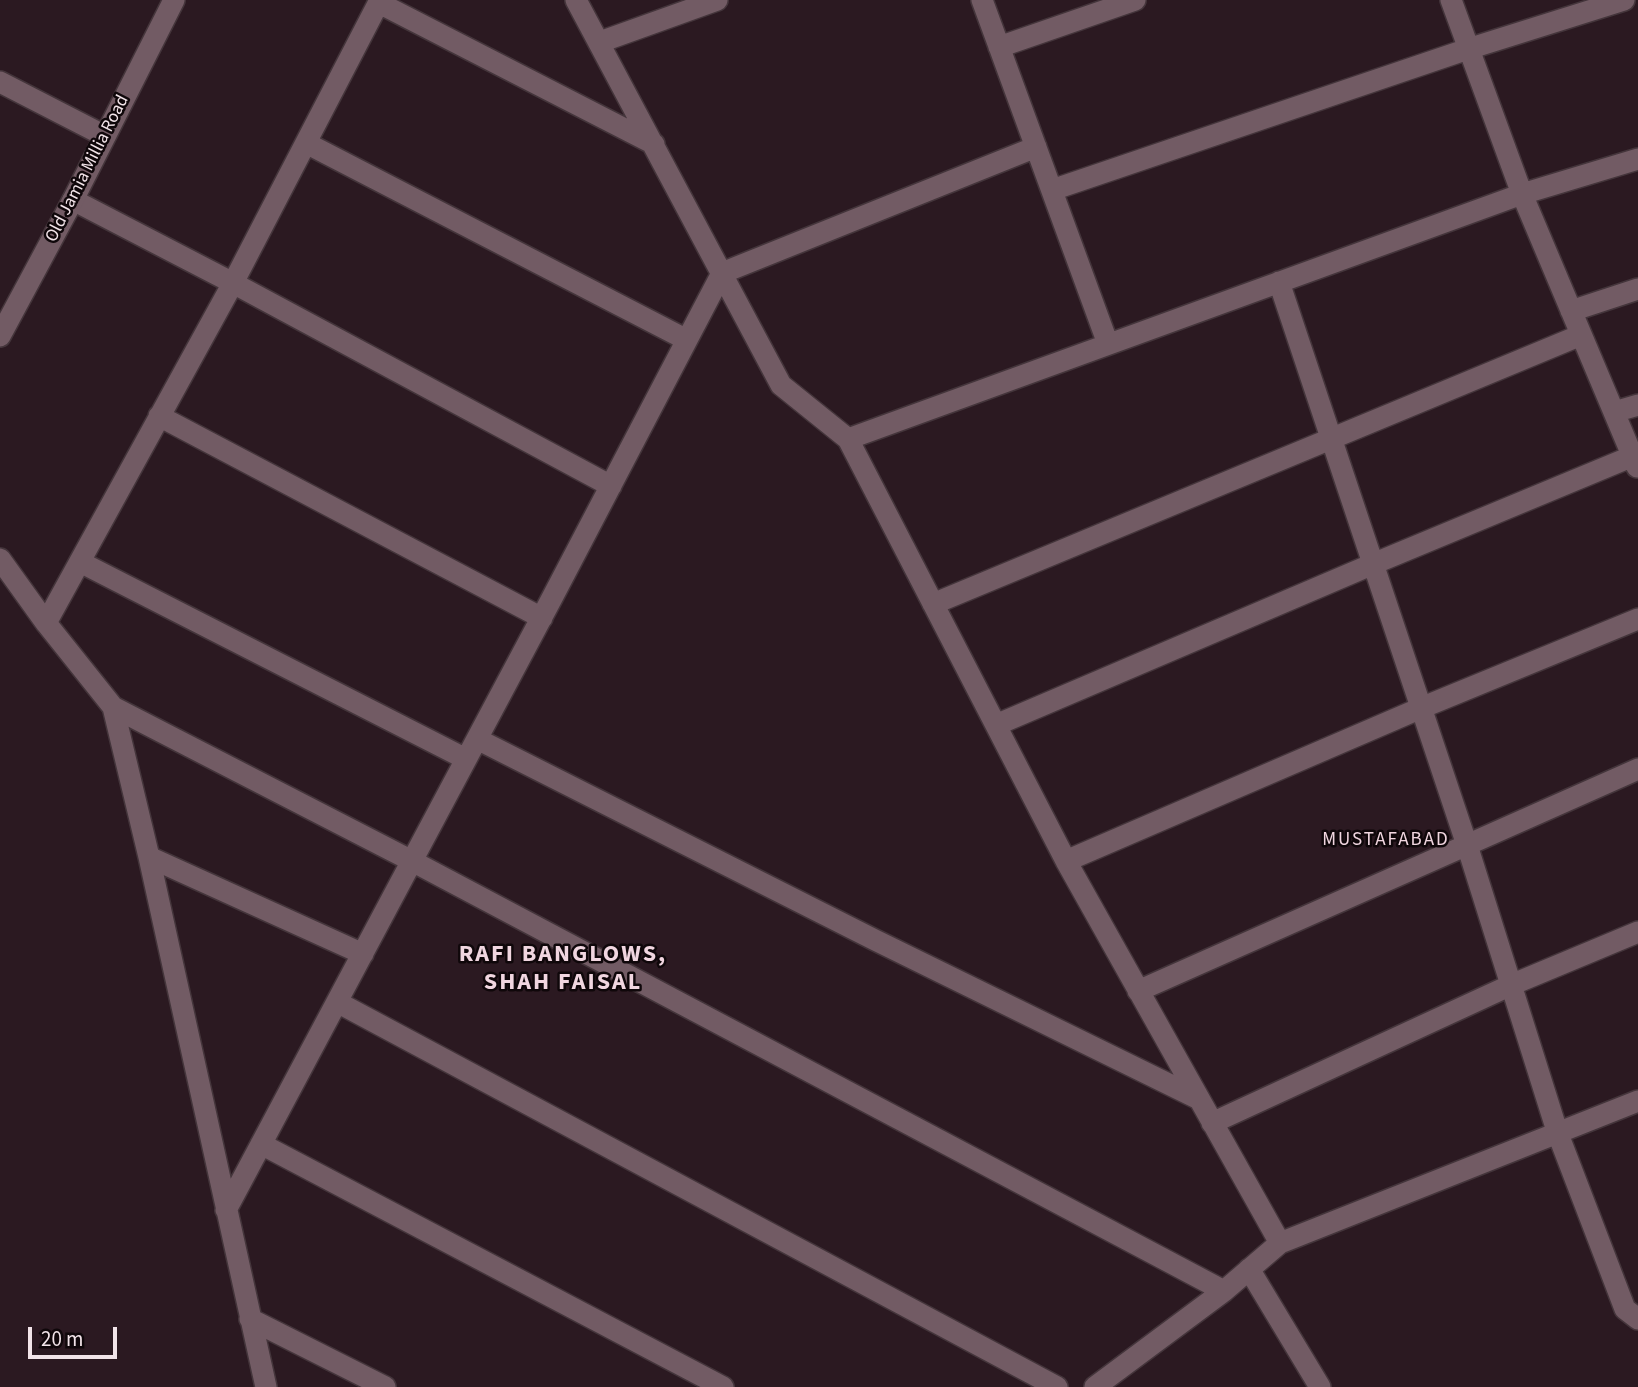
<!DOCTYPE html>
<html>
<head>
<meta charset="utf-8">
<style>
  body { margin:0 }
  #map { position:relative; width:1638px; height:1387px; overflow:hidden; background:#2b1921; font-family:"Source Sans 3",sans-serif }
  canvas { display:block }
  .scale { position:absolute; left:28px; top:1327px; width:89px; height:32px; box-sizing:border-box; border:4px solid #f2e4e9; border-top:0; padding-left:9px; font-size:21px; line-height:24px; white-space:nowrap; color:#f2e4e9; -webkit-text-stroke:5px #0f070a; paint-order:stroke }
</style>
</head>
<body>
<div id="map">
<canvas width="1638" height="1387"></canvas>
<div class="scale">20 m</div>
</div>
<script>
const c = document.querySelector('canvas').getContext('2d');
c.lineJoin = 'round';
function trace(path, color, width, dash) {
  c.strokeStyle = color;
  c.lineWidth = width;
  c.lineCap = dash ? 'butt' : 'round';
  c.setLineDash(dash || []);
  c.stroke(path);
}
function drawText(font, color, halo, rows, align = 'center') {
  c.font = font + ' "Source Sans 3",sans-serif';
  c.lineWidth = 5;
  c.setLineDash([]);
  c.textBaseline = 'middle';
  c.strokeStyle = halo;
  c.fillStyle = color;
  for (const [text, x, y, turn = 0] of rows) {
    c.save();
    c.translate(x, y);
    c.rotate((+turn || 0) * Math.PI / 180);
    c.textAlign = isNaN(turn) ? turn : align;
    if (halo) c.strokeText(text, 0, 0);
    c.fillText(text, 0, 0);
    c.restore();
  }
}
const street = new Path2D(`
  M576 0 781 385 848 439 1066 861 1280 1243
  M982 0 1108 344
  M1451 0 1522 194 1637 467
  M379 3 654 144
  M600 42 717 0
  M999 47 1135 0
  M0 82 105 136
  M306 143 687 340
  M1052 190 1468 49 1624 0
  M73 200 233 283 611 486
  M1279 282 1467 845 1558 1134 1625 1309 1638 1319
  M1571 311 1638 289
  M1614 412 1638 405
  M159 416 542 618
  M848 439 1522 194 1638 159
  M0 559 46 623 113 707 149 857 266 1387
  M80 562 466 759
  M933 604 1581 335
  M46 623 233 283 380 0
  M113 707 412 861 1224 1291
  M996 725 1373 564 1633 456
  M477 739 875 940 1199 1099
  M149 857 363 954
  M1066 861 1421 708 1638 619
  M1138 991 1638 769
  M337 1002 1057 1387
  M1212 1123 1511 985 1638 932
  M261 1144 723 1387
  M226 1210 552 598 722 273 1036 147
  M1249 1269 1320 1387
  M250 1319 385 1387
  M1095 1387 1224 1291 1280 1243 1638 1101`);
const secondary = new Path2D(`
  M0 336 73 200 174 0`);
trace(street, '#44353b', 24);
trace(secondary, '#44353b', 24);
trace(street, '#725b64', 21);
trace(secondary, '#725b64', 21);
drawText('18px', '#f2e4e9', '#0f070a', [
  ["Old Jamia Millia Road",88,169,-63]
]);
c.letterSpacing = '2px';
drawText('19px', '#f1d6e0', '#0f070a', [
  ["MUSTAFABAD",1386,841]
]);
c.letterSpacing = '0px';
c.letterSpacing = '2px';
drawText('bold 24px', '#f1d6e0', '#0f070a', [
  ["RAFI BANGLOWS,",563,956],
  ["SHAH FAISAL",563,984]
]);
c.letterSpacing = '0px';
</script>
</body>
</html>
